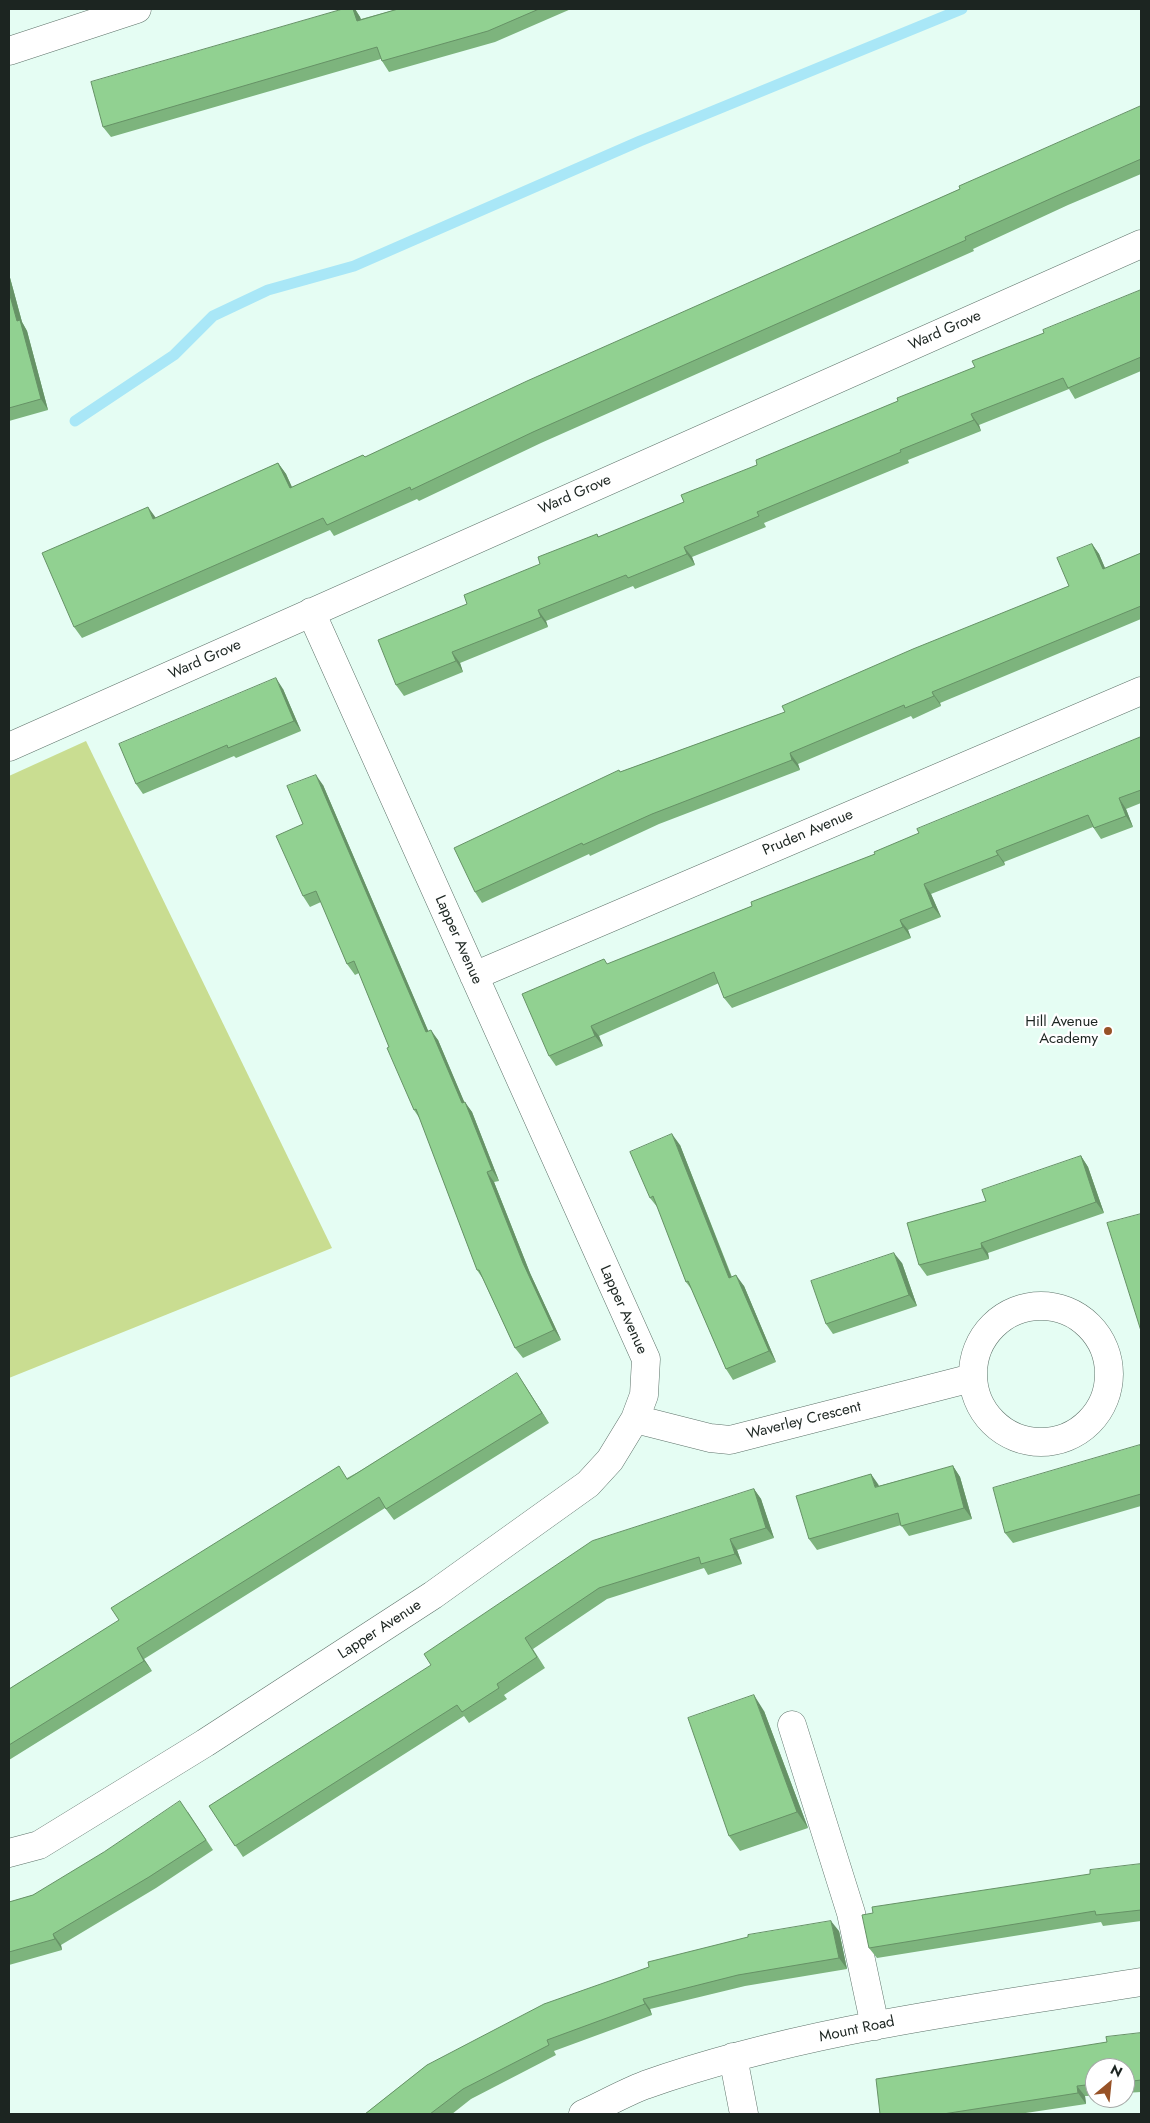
<!DOCTYPE html>
<html>
<head>
<meta charset="utf-8">
<style>
  body { margin:0 }
  #map { position:relative; width:1150px; height:2123px; overflow:hidden; background:#e5fdf3; font-family:Jost,sans-serif }
  canvas { display:block }
  .frame { position:absolute; inset:0; border:10px solid #1c2521; pointer-events:none }
  .north { position:absolute; left:1085px; top:2058px; width:50px; height:50px; box-sizing:border-box; background:#fff; border:1px solid #a4a8a6; border-radius:50%; rotate:28deg; font-size:14px; font-weight:700; line-height:20px; text-align:center; color:#1c2521 }
  .north::after { content:''; display:block; margin:auto; width:18px; height:22px; background:#975227; clip-path:polygon(50% 0,100% 100%,50% 72%,0 100%) }
</style>
</head>
<body>
<div id="map">
<canvas width="1150" height="2123"></canvas>
<div class="frame"></div>
<div class="north">N</div>
</div>
<script>
const c = document.querySelector('canvas').getContext('2d');
c.lineJoin = 'round';
function fillPath(path, color) {
  c.fillStyle = color;
  c.fill(path, 'evenodd');
}
function trace(path, color, width, dash) {
  c.strokeStyle = color;
  c.lineWidth = width;
  c.lineCap = dash ? 'butt' : 'round';
  c.setLineDash(dash || []);
  c.stroke(path);
}
function drawText(font, color, halo, rows, align = 'center') {
  c.font = font + ' Jost,sans-serif';
  c.lineWidth = 4.5;
  c.setLineDash([]);
  c.textBaseline = 'middle';
  c.strokeStyle = halo;
  c.fillStyle = color;
  for (const [text, x, y, turn = 0] of rows) {
    c.save();
    c.translate(x, y);
    c.rotate((+turn || 0) * Math.PI / 180);
    c.textAlign = isNaN(turn) ? turn : align;
    if (halo) c.strokeText(text, 0, 0);
    c.fillText(text, 0, 0);
    c.restore();
  }
}
fillPath(new Path2D(`
  M86 741 332 1248 9 1378V776Z`), '#c9dd91');
trace(new Path2D(`
  M75 421 174 355 213 316 268 290 354 266 640 141 962 9`), '#a9e7f7', 11);
const minor = new Path2D(`
  M9 51 137 9
  M9 747 1141 244
  M474 976 1141 691
  M973 1374a68 68 0 1 1 136 0a68 68 0 1 1-136 0Z
  M635 1419 710 1438 730 1440 972 1378
  M792 1725 851 1913 875 2026
  M9 1853 39 1845 205 1743 433 1595 588 1484 610 1460 635 1419 644 1395 646 1359 311 612
  M733 2057 744 2114
  M583 2114C603 2105 624 2093 645 2085 804 2029 975 2009 1141 1982`);
trace(minor, '#5d7269', 29);
trace(minor, '#fff', 28);
fillPath(new Path2D(`
  M343 9H355L360 17 361 19 398 9H571L495 42 389 72 382 61 381 59 111 137 103 127Z
  M1141 106V174L1068 205 973 249 974 251 541 443 419 501 417 499 334 536 330 530 82 638 74 627 156 518 278 463 286 474 292 487 363 455 365 457 960 189Z
  M9 274 22 322 27 331 48 410 9 421Z
  M1141 290V371L1075 399 1069 389 979 425 981 431 908 460 909 463 764 523 766 527 692 557 695 565 635 589 633 586 546 621 548 627 460 663 463 672 404 696 396 685 467 604 597 534 599 537 684 502 757 465 898 401 975 367 1044 333Z
  M1092 544 1099 554 1105 568 1141 553V619L940 703 941 706 913 719 911 716 798 764 800 770 659 824 590 856 589 854 482 903 475 892 620 772 785 712 1069 586Z
  M283 689 301 731 236 758 234 756 143 794 136 784Z
  M1141 737V803L1126 809 1133 827 1101 839 1093 827 1004 862 1005 865 931 894 941 917 908 930 911 938 732 1008 724 998 719 983 599 1036 603 1046 556 1066 549 1056 608 964 752 906 875 854 919 833Z
  M323 785 428 1031 438 1040 464 1102 472 1112 499 1181 494 1182 530 1273 561 1340 523 1358 515 1348 483 1279 477 1270 420 1119 414 1110 389 1047 359 973 355 975 347 964 321 902 310 907 303 896V824Z
  M680 1145 732 1277 744 1286 776 1362 733 1380 726 1369 692 1290 686 1282 658 1208 650 1198Z
  M1081 1156 1088 1167 1104 1213 988 1253 989 1259 927 1276 919 1265 986 1201Z
  M902 1263 917 1306 833 1334 826 1324Z
  M524 1384 549 1423 394 1520 385 1508 144 1659 152 1671 9 1760V1689L347 1478Z
  M1140 1445 1141 1446V1506L1013 1543 1005 1533Z
  M953 1466 960 1477 972 1519 909 1536 901 1525 817 1550 809 1539 878 1484 879 1486Z
  M754 1489 761 1499 774 1538 737 1550 742 1564 708 1575 704 1568 607 1599 533 1649 545 1668 504 1695 507 1699 469 1723 464 1716 243 1857 209 1806Z
  M764 1711 808 1828 740 1851 729 1836Z
  M188 1812 213 1850 156 1888 61 1945 62 1950 9 1965V1902L33 1895Z
  M1141 1864V1921L1103 1926 1101 1922 877 1958 869 1948 1090 1874Z
  M839 1931 847 1969 745 1986 650 2009 652 2015 554 2051 556 2055 471 2099 452 2114H365L427 2065Z
  M1141 2033V2092L1125 2093V2068H1095V2096H1085L1086 2104 1019 2114H880L1107 2042Z`), '#7db47d');
fillPath(new Path2D(`
  M353 9H355L360 17 364 31 357 21Z
  M9 274 22 322 27 331 48 410 41 399 17 321 9 292Z
  M971 414 979 425 981 431 974 420Z
  M278 463 286 474 297 499 290 488Z
  M148 507 156 518 153 519Z
  M1092 544 1099 554 1110 580 1103 569Z
  M684 547 692 557 695 565 687 554Z
  M538 610 546 621 548 627 541 617Z
  M452 652 460 663 463 672 456 661Z
  M276 678 283 689 301 731 294 721Z
  M932 692 940 703 941 706 934 696Z
  M790 753 798 764 800 770 792 760Z
  M316 775 323 785 433 1042 426 1032Z
  M1119 798 1126 809 1133 827 1126 816Z
  M996 851 1004 862 1005 865 998 855Z
  M924 884 931 894 941 917 933 907Z
  M900 920 908 930 911 938 903 927Z
  M591 1026 599 1036 603 1046 595 1036Z
  M431 1030 438 1040 469 1113 462 1103Z
  M465 1102 472 1112 499 1181 492 1170Z
  M672 1134 680 1145 736 1289 729 1278Z
  M1081 1156 1088 1167 1104 1213 1096 1202Z
  M487 1172 494 1182 530 1273 561 1340 554 1330 523 1263Z
  M981 1243 988 1253 989 1259 982 1248Z
  M894 1253 902 1263 917 1306 909 1295Z
  M736 1275 744 1286 776 1362 769 1351Z
  M517 1373 524 1384 549 1423 542 1413Z
  M953 1466 960 1477 972 1519 964 1508Z
  M871 1474 878 1484 882 1498 875 1487Z
  M754 1489 761 1499 774 1538 766 1528Z
  M730 1539 737 1550 742 1564 735 1554Z
  M137 1648 144 1659 152 1671 144 1661Z
  M754 1695 764 1711 808 1828 797 1812Z
  M831 1921 839 1931 847 1969 839 1958Z
  M53 1934 61 1945 62 1950 55 1939Z
  M643 1999 650 2009 652 2015 645 2004Z
  M1077 2086 1085 2096 1086 2104 1078 2093Z`), '#669266');
const building = new Path2D(`
  M343 9H353L357 21 398 9H539L488 31 382 61 377 47 103 127 91 82Z
  M1141 106V159L1061 194 965 237 966 240 533 432 411 490 410 487 327 525 323 518 74 627 42 553 148 507 153 519 278 463 290 488 363 455 365 457 527 381 960 189 959 186 1016 161Z
  M1141 290V357L1068 388 1063 378 971 414 974 420 900 450 901 452 757 512 759 516 684 547 687 554 628 578 626 575 538 610 541 617 452 652 456 661 396 685 378 640 467 604 464 595 540 564 538 557 597 534 598 537 684 502 681 495 757 465 756 460 898 401 897 398 975 367 972 361 1044 333 1043 330Z
  M9 292 17 321 20 320 41 399 9 408Z
  M1092 544 1103 569 1141 553V606L932 692 934 696 905 708 904 705 790 753 792 760 652 814 583 845 582 843 475 892 454 848 619 770 620 772 785 712 782 706 913 649 1069 586 1057 558Z
  M276 678 294 721 228 748 227 745 136 784 119 744Z
  M1141 737V790L1119 798 1126 816 1094 828 1088 815 996 851 998 855 924 884 933 907 900 920 903 927 724 998 714 972 591 1026 595 1036 549 1056 522 994 604 959 607 964 752 906 751 902 875 854 874 852 919 833 917 829Z
  M316 775 426 1032 431 1030 462 1103 465 1102 492 1170 487 1172 523 1263 554 1330 515 1348 479 1270H477L416 1109 414 1110 387 1048 389 1047 354 961 347 964 316 891 303 896 276 836 303 824 287 786Z
  M672 1134 729 1278 736 1275 769 1351 726 1369 688 1281 686 1282 653 1196 650 1198 630 1152Z
  M1081 1156 1096 1202 981 1243 982 1248 919 1265 907 1223 986 1201 982 1190Z
  M1141 1214V1331L1107 1223Z
  M894 1253 909 1295 826 1324 811 1281Z
  M517 1373 542 1413 386 1509 379 1497 137 1648 144 1661 9 1745V1689L119 1620 111 1608 339 1466 347 1479Z
  M1140 1445 1141 1448V1494L1005 1533 993 1488Z
  M953 1466 964 1508 901 1526 898 1513 809 1539 796 1496 871 1474 875 1487Z
  M754 1489 766 1528 730 1539 735 1554 701 1564 699 1557 599 1588 525 1638 537 1657 497 1684 499 1688 462 1712 457 1705 235 1846 209 1806 431 1665 424 1654 592 1541Z
  M754 1695 797 1812 729 1836 688 1718Z
  M180 1801 206 1840 149 1877 53 1934 55 1939 9 1952V1902L33 1895 104 1852Z
  M1141 1864V1910L1096 1915 1095 1911 869 1948 862 1915 873 1913 872 1907 1090 1874V1870Z
  M831 1921 839 1958 738 1975 643 1999 645 2004 547 2040 549 2045 463 2089 430 2114H365L427 2065 544 2004 649 1967 648 1962 748 1937V1935Z
  M1141 2033V2080L1125 2082V2068H1095V2084L1077 2086 1078 2093 943 2114H880L876 2079 1107 2042 1106 2037Z`);
fillPath(building, '#91d191');
trace(building, '#669266', 1);
for (const [x, y, r, color] of [
  [1108,1031,5,"#975227"]
]) {
  const dot = new Path2D();
  dot.arc(x, y, r, 0, 2 * Math.PI);
  c.fillStyle = color;
  c.fill(dot);
  trace(dot, '#fff', 2);
}
drawText('15px', '#1c2521', '#fff', [
  ["Ward Grove",945,331,-24],
  ["Ward Grove",575,495,-24],
  ["Ward Grove",205,660,-24],
  ["Pruden Avenue",808,833,-23],
  ["Lapper Avenue",458,940,66],
  ["Lapper Avenue",623,1310,66],
  ["Waverley Crescent",804,1421,-14],
  ["Lapper Avenue",380,1630,-33],
  ["Mount Road",857,2030,-12]
]);
drawText('15px', '#1c2521', '#fff', [
  ["Hill Avenue",1098,1022],
  ["Academy",1098,1039]
], 'right');
</script>
</body>
</html>
